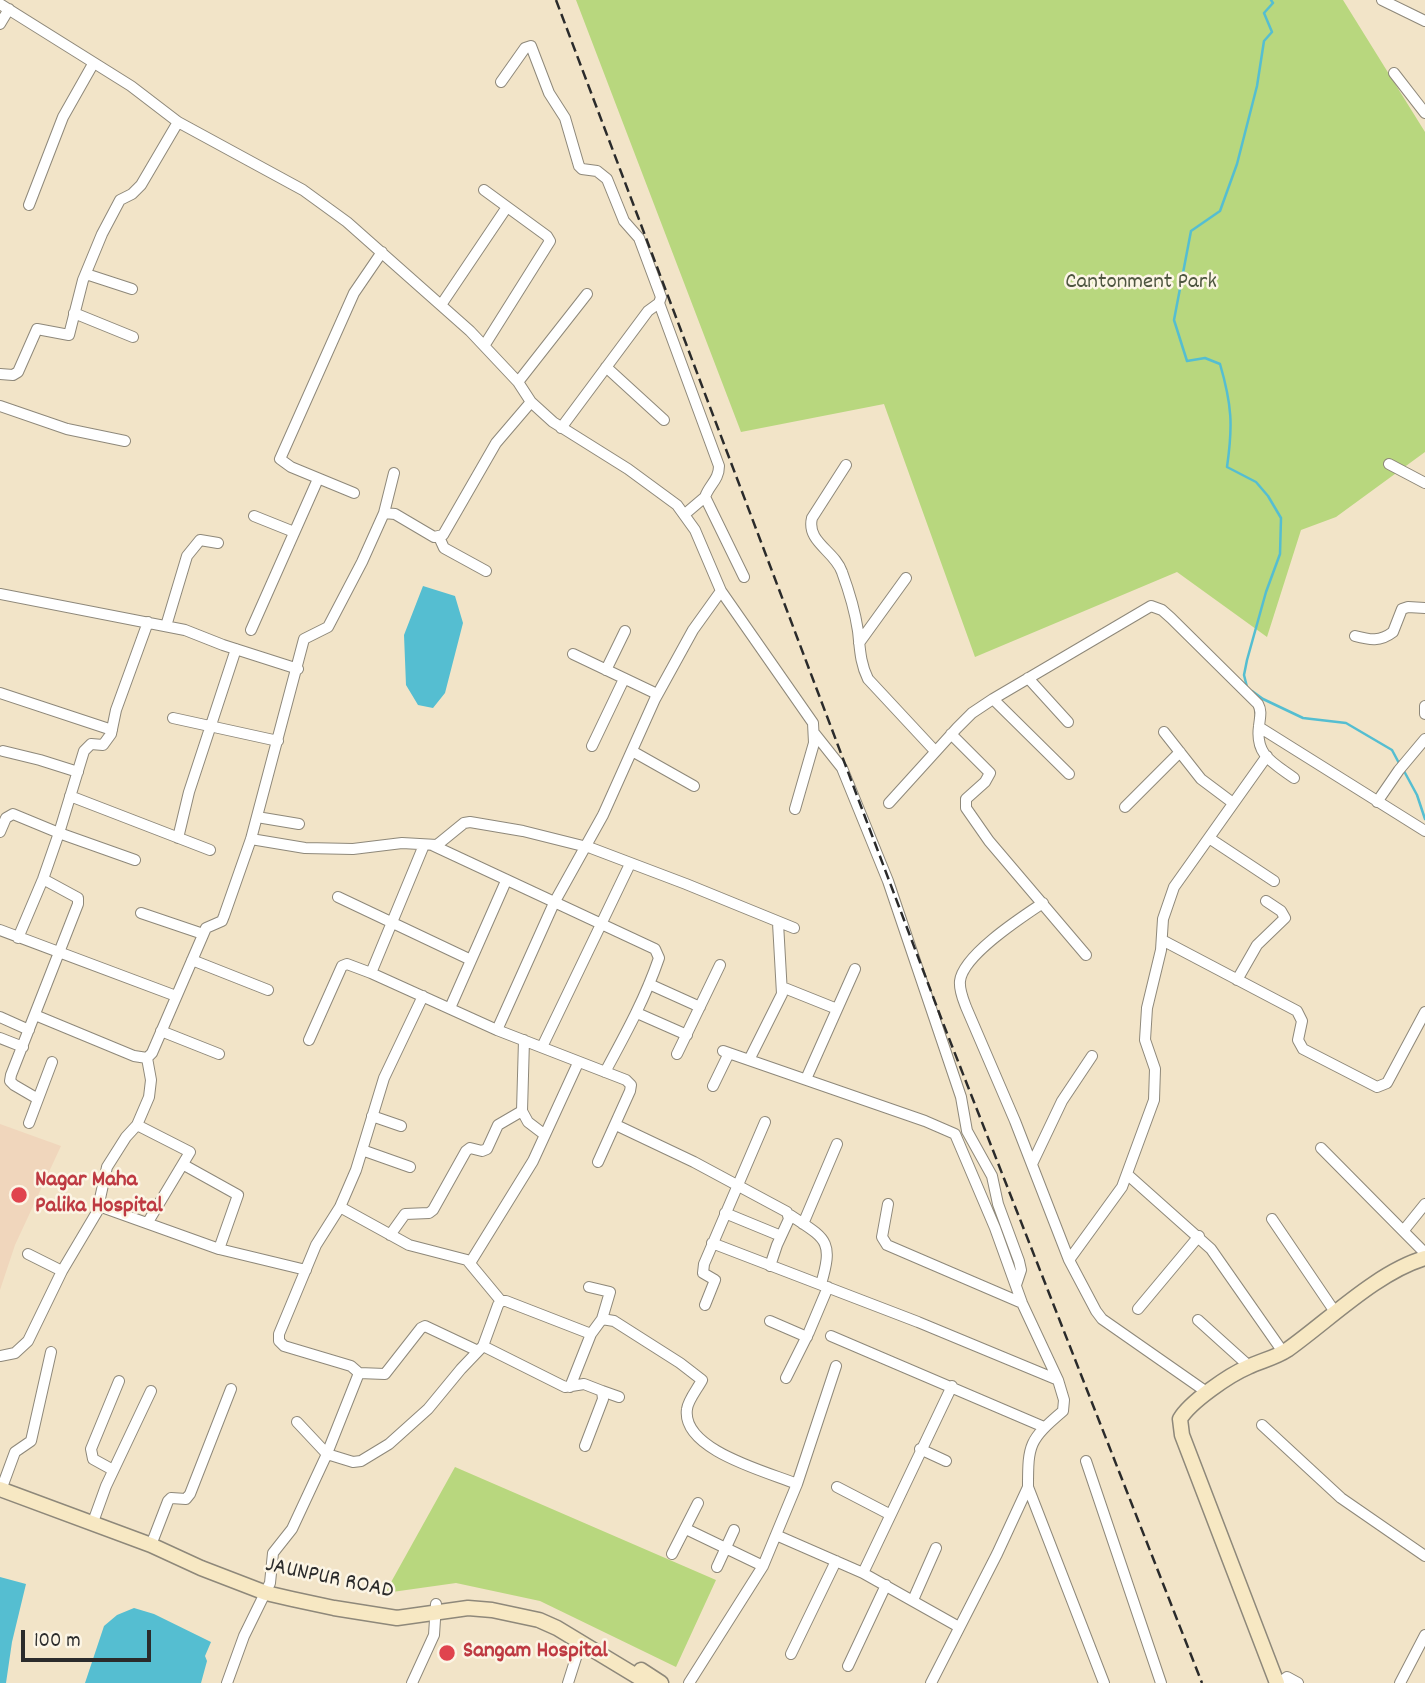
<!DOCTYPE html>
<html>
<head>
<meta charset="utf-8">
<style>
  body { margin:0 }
  #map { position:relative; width:1425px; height:1683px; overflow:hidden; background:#f2e4c8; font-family:Dekko,sans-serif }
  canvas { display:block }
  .scale { position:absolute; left:21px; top:1630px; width:130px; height:32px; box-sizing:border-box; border:4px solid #2b2b2b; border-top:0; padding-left:9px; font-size:21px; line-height:24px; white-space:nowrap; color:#2b2b2b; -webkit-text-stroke:5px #fcf5e5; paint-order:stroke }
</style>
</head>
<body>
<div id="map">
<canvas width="1425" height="1683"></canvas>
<div class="scale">100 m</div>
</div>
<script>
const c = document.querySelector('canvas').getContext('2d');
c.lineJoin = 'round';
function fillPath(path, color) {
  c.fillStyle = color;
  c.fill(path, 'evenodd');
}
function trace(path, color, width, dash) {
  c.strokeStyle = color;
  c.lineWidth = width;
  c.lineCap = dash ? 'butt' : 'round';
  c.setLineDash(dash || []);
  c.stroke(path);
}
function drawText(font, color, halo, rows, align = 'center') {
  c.font = font + ' Dekko,sans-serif';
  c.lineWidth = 5;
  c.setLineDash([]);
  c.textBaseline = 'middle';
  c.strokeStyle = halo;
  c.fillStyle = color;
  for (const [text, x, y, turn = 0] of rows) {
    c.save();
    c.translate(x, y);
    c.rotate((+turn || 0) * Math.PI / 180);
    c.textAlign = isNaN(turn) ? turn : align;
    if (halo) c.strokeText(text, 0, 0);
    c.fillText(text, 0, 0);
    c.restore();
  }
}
fillPath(new Path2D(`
  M0 1124 61 1146 15 1245 0 1290Z`), '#f0d6bc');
fillPath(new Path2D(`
  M576 0H1343L1425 132V452L1336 517 1301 530 1267 637 1177 572 975 657 884 404 741 432Z
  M455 1467 716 1580 676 1667 540 1601 456 1583 385 1593Z`), '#b8d77e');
fillPath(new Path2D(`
  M423 586 455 596 463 623 445 693 433 708 418 705 406 685 404 635Z
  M0 1577 26 1584 12 1642 6 1683H0Z
  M134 1608 154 1614 211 1642 205 1656 207 1661 201 1683H85L104 1626 117 1615Z`), '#55bed1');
trace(new Path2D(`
  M1247 687 1244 675 1247 660 1266 592 1280 554 1281 518 1268 496 1256 482 1227 467C1233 426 1232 405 1220 364L1205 358 1187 361 1174 320 1191 231 1220 211 1237 164 1257 86 1264 41 1272 32 1264 13 1273 3 1271 0
  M1252 691 1263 699 1303 718 1346 723 1392 750 1400 765
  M1404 771 1417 795 1425 819`), '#55bed1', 2.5);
const street = new Path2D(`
  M1382 0 1425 21
  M0 4 131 86 178 122 303 190 347 222 470 331 518 382 531 402 553 422 628 469 677 505 695 530 721 591 813 723 814 743 795 809
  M0 24 9 9
  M1394 73 1425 113
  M501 82 525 48 531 46 549 93 565 118 579 166 582 169 597 171 607 179 624 221 639 238 661 297 659 303 648 311 561 428
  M29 205 63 117 93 64
  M86 274 132 289
  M659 303 719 466C719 480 709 485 705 497L744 577
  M441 305 507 207
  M74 313 133 337
  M484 346 550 241 547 236 484 190
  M606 367 664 420
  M0 374 13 375 18 372 37 329 69 335 83 280 102 234 120 200 132 194 141 185 178 122
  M518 382 587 294
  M0 406 67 429 125 441
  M1389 464 1425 483
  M846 465 812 518C806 542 835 551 842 572 849 591 855 611 858 631 860 648 860 663 868 679L935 751
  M354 493 291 467 280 459 354 293 382 252
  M384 513 394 473
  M685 514 705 497
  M254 516 294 532
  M439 537 444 548 486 571
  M0 594 185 630 223 645 298 669
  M166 626 187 556 200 540 218 543
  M251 630 318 479
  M1355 636C1370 640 1380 642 1393 632L1402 609 1408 607 1425 608
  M859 643 906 578
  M573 654 657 694
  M606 670 625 631
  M1028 678 1068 722
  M0 693 112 730
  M993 699 1069 774
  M1425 706V714
  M173 718 278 741
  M1259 727 1425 831
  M1164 732 1201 779 1233 803
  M815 734 842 768 888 881 961 1097 967 1131 992 1176 998 1204 1019 1261 1021 1270 1016 1285
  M951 734 990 773 985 782 966 799V808L989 841 1086 955
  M592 746 624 679
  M3 751 40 760 78 772
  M632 751 694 786
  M70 796 210 850
  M1377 802 1399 770 1425 739
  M889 803 957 728 972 713 993 699 1151 606 1162 610 1171 618 1258 704C1262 711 1260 717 1259 726 1255 755 1272 762 1294 778
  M1125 807 1180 752
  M257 817 299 824
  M0 832 6 818 13 814 59 833 43 879 18 938
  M178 838 189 792 236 649
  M1209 838 1274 881
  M251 839 305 848 353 849 402 843 437 845 464 823 470 822 523 831 591 848 686 884 794 928
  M424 845 371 973 497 1030 626 1080 631 1085 630 1091 598 1162
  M432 845 655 949 659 958C645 999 625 1035 605 1072
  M135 860 59 833 84 751 91 744 103 745 111 734 116 710 148 622
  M338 897 471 960
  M1043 903C1022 917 963 955 960 981 959 990 963 999 966 1007L1015 1121 1069 1260 1096 1311 1102 1319 1208 1393
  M141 913 203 934
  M0 930 176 996
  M1162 940 1297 1011 1302 1021 1298 1040 1303 1049 1377 1087 1387 1083 1425 1012
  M192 960 268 990
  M1237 980 1257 945 1285 918 1281 911 1266 901
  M649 984 700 1007
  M782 987 837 1009
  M450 1008 506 881
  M637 1013 687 1035
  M35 1015 134 1056 147 1058 152 1053 206 928 222 921 224 916 251 839 304 639 328 627 362 562 384 513 395 514 434 537 443 535 496 443 531 402
  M0 1017 29 1030
  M497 1030 554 903 603 815 655 699 693 630 721 591
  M161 1031 219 1054
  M0 1038 23 1047
  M309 1040 342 966 347 964 371 973
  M524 1040 522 1111 528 1122 545 1135
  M542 1047 630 864
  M723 1051 925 1121 955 1134 995 1228 1022 1303 1058 1380 1064 1400 1063 1411C1029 1440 1028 1444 1028 1487L1104 1683
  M677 1054 720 965
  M749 1060 782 994 778 923
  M806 1079 855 969
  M713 1086 729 1053
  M38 1099 14 1085 10 1081 11 1075 78 904V898L43 879
  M372 1116 401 1126
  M29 1123 52 1062
  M137 1125 190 1152 148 1222
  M616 1125 694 1162 787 1212 789 1219 777 1245 770 1266
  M1321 1148 1425 1253
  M362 1150 410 1167
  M1032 1164 1062 1101 1092 1056
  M184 1165 238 1195 219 1249 306 1270
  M1128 1175 1211 1249 1283 1352
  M888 1204 882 1237 887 1245 1022 1303
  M99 1206 219 1249
  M340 1207 409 1245 467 1260 501 1301
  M725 1213 781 1236
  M790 1215C826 1239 834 1240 821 1284
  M1272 1219 1335 1312
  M803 1224 837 1144
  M1404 1230 1425 1204
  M390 1235 405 1214 429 1213 433 1210 466 1151 470 1148 482 1151 487 1149 498 1125 522 1111
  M712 1243 918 1322 1058 1380
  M28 1254 62 1271
  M1069 1260 1122 1187 1154 1100 1155 1069 1145 1040 1147 1008 1161 950 1163 919 1174 887 1267 756
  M470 1263 533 1161 578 1063
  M589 1287 610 1292 602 1319
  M705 1305 715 1280 703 1273 704 1264 765 1122
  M1138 1309 1199 1236
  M1198 1320 1249 1366
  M770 1321 807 1337
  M831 1336 1044 1427
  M483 1346 565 1387 584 1384 602 1391 603 1399 585 1446
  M0 1356 15 1353 28 1341 62 1271 97 1212 107 1167 126 1137 137 1125 149 1097 151 1080 147 1058
  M359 1373 385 1374 421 1328 425 1326 478 1351
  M786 1378 809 1332 828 1287
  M570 1387 591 1334
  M602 1391 619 1397
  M297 1422 327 1454 353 1462 361 1461 389 1444 428 1409 461 1369 483 1346 498 1305 501 1301H506L591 1334 602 1319 614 1321 680 1363 702 1380C698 1388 688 1400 687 1409 681 1450 768 1472 797 1484
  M1262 1425 1341 1498 1425 1556
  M920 1449 946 1461
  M1086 1461 1161 1683
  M113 1470 93 1459 91 1449 119 1381
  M837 1487 889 1514
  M1 1490 15 1452 31 1441 51 1352
  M93 1522 106 1486 151 1391
  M686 1529 763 1566
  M776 1535 863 1573 959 1627
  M151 1545 168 1501 171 1498 186 1499 190 1494 231 1389
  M672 1554 698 1503
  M717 1567 734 1530
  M863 1573 952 1386
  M913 1600 936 1548
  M791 1654 836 1561
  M848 1666 886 1585
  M227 1683 244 1636 270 1583 273 1553 292 1529 326 1456 359 1373 351 1366 284 1346 279 1341V1334L316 1245 340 1207 356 1170 384 1078 423 996
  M412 1683 434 1635 436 1604
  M568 1683 581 1642
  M689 1683 763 1566 797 1484 836 1366
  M931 1683 997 1554 1028 1487
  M1279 1683 1287 1677 1298 1683
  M1400 1683 1425 1635`);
const secondary = new Path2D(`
  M0 1489 151 1545 201 1568 266 1593 292 1599 334 1608 397 1618 468 1608 492 1610 539 1620 557 1628 648 1683
  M641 1670 661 1683
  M1277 1683 1182 1435 1180 1419C1190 1402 1229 1375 1248 1367 1260 1361 1275 1358 1287 1350 1328 1321 1377 1272 1425 1258`);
trace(street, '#8e887a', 12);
trace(secondary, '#8e887a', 17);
trace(street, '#fff', 10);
trace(secondary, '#f7e8c3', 14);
trace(new Path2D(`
  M556 0 943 1023 1202 1683`), '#2b2b2b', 2.5, [10, 5]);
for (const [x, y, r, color] of [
  [19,1195,9,"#e0444e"],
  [447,1653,9,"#e0444e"]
]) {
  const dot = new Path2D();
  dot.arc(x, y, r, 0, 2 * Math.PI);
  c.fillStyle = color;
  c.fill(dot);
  trace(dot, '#fcf5e5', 2.5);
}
drawText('23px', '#4e5640', '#fcf5e5', [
  ["Cantonment Park",1141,284]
]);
drawText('bold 23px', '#be3a42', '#fcf5e5', [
  ["Nagar Maha",35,1182],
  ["Palika Hospital",35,1208],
  ["Sangam Hospital",463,1653]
], 'left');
drawText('23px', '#2b2b2b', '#fcf5e5', [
  ["JAUNPUR ROAD",329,1580,12]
]);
</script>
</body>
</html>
